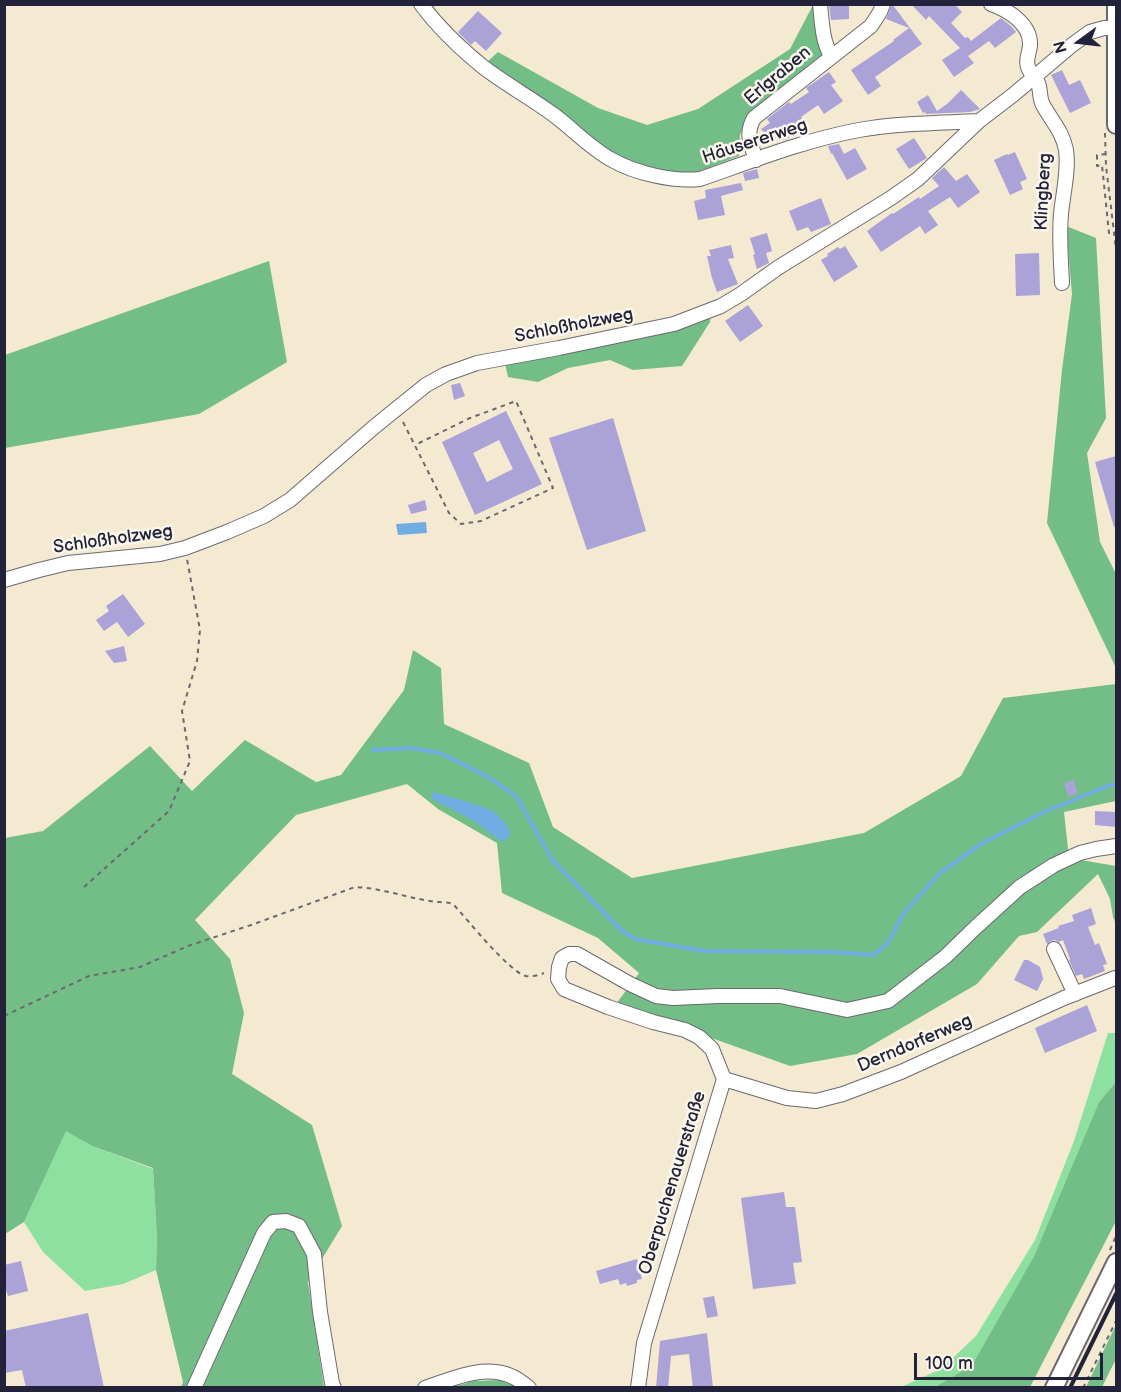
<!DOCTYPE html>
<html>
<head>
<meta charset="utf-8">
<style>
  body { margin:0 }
  #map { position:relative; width:1121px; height:1392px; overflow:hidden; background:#f4e9d1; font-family:"Balsamiq Sans",sans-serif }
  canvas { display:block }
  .frame { position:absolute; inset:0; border:6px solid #22223b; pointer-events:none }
  .north { position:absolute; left:1049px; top:12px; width:60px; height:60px; -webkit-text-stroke:4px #fbf7ec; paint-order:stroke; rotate:255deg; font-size:16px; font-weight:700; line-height:24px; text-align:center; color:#22223b }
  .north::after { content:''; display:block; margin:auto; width:21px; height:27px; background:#22223b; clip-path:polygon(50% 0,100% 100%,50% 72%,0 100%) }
  .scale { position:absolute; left:914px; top:1353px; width:189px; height:27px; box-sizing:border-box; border:3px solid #22223b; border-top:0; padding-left:8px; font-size:18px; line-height:21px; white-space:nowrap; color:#22223b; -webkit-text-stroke:4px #fbf7ec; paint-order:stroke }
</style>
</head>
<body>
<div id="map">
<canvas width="1121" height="1392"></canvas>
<div class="frame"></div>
<div class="north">N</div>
<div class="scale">100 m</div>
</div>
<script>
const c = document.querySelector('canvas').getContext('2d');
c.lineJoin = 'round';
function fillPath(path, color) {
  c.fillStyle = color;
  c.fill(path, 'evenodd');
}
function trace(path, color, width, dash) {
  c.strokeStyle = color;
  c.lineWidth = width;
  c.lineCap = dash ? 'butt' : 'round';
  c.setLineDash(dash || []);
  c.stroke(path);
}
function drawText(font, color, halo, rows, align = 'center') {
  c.font = font + ' "Balsamiq Sans",sans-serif';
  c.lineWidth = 5;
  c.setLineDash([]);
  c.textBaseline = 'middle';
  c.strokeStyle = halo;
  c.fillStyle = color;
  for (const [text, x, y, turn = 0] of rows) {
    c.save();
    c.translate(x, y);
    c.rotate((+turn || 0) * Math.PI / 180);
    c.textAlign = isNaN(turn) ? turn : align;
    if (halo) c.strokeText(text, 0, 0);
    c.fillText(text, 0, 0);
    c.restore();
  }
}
fillPath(new Path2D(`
  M1108 1033H1116V1082L1099 1102 1034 1256 972 1365 935 1387 899 1388 941 1369 976 1336 1035 1240 1074 1141Z
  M66 1130 92 1146 153 1169 157 1238 156 1270 123 1284 85 1291 43 1252 24 1222Z`), '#8ee0a0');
fillPath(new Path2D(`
  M813 5 823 54 749 115 740 135 739 156 689 175 633 165 609 153 486 63 498 52 598 108 647 125 698 109 790 49Z
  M1066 226 1096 238 1106 418 1087 453 1100 542 1116 574V668L1047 523 1062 370 1072 294Z
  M269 261 287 362 199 414 5 448V355Z
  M711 313 710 322 682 366 633 370 610 360 568 368 538 382 508 377 505 363Z
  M413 650 441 668 444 724 529 763 553 827 632 878 864 833 961 776 1003 698 1116 684V801L1064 812 1069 858 1116 866V924L1113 917 1110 899 1098 874 1037 932 1019 936 977 984 857 1054 790 1066 616 1004 639 973 598 938 502 893 497 843 438 809 407 784 296 815 195 920 230 959 244 1013 232 1074 312 1125 342 1226 308 1282 324 1387H181L183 1382 156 1270 157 1238 153 1168 92 1146 66 1131 24 1222 5 1234V838L43 831 150 746 192 791 245 740 316 782 341 775 404 690Z
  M1116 1082V1221L1030 1387H935L972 1365 1034 1256 1099 1102Z
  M1116 1325V1359L1102 1387H1086Z
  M501 1380 516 1387 450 1388 473 1381Z`), '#72be86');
fillPath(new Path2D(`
  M426 522 427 533 398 535 396 524Z
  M432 792C439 793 492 809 495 812 497 813 500 818 501 819 507 825 509 826 510 835L505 841 499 840 474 821 432 799Z`), '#71ade2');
trace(new Path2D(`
  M373 750 412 748 440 753 488 777 516 796 553 861 620 929 635 939 704 951 831 952 874 955 887 944 904 913 940 873 981 844 1042 813 1110 785 1116 786`), '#71ade2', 4);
fillPath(new Path2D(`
  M829 4H849V19L831 20Z
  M892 4 922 44 875 77 881 86 868 95 851 70 894 41 893 40 909 28 886 19Z
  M911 4H954L962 12 951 23 965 38 968 37 971 41 1001 18 1011 26 1016 32 995 48 989 41 968 56 974 63 954 77 942 60 960 48 929 16 926 20Z
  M478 11 502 33 486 51 475 41 471 45 458 32Z
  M1062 70 1069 85 1080 80 1091 103 1070 113 1051 75Z
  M829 72 836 82 831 85 843 101 824 114 818 105 801 117 806 124 786 140H784L780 135 771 142 761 129 770 123 767 119 789 102 791 104 809 92 806 88Z
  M961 90 980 109 970 112 926 114 925 112 923 113 917 102 928 95 937 111 947 104Z
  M914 138 927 158 909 169 896 149Z
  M839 144 844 154 855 148 867 169 847 180 832 153 831 154 828 146Z
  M1015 152 1027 179 1020 182 1023 189 1010 195 994 160 1007 154 1008 155Z
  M944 167 956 181 967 174 980 192 958 208 950 197 928 211 938 225 925 234 920 226 881 252 867 231 892 213 893 214 919 197 920 199 939 186 932 178Z
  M757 169 759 178 745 181 743 173Z
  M741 183 743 190 721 196 725 215 698 220 694 201 706 198 705 190Z
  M821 198 831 224 811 232 808 227 797 231 789 211Z
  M767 233 772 251 766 253 769 263 757 269 753 255 755 254 750 238Z
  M731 245 734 258 728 259 738 284 717 292 712 278 707 256H711L709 250Z
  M845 246 858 267 834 282 821 260 828 256 827 254 838 247 840 249Z
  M1039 253 1040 295 1016 296 1015 254Z
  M748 305 763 326 740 342 725 321Z
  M460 383 465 396 454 400 451 385Z
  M506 411 542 484 475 515 442 442ZM499 440 513 469 487 482 473 453Z
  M613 418 646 531 587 550 549 438Z
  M1116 456V527H1114L1095 462Z
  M425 500 427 510 411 514 408 505Z
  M123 594 145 624 128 637 117 622 104 631 96 620 109 611 106 606Z
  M124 646 127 661 114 663 105 651Z
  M1074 780 1078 794 1068 796 1064 783Z
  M1095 811 1116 812V827L1095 825Z
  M1091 908 1096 924 1088 927 1095 945 1099 943 1107 964 1103 965 1105 971 1084 979 1082 974 1076 976 1069 960 1070 959 1063 940 1059 942 1055 940 1051 941 1047 944 1043 934 1059 928 1058 926 1074 921 1072 915Z
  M1024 960H1028L1040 967 1043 979 1037 991 1014 980Z
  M1087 1005 1097 1031 1045 1053 1035 1028Z
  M784 1192 786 1207H795L802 1262 793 1263 796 1284 753 1289 741 1198Z
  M637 1259 642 1279 637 1280V1283L627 1286 626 1283 620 1285 618 1279 600 1284 596 1271Z
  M21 1261 28 1291 8 1296 4 1284V1265Z
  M714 1296 718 1316 707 1318 703 1298Z
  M88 1313 104 1388H26L22 1370 4 1373V1331Z
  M707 1333 713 1388H693L689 1354 671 1356 668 1388H656L660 1341Z`), '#aba2d7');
const minor = new Path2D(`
  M421 4C438 27 460 48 482 66 505 84 531 98 554 115 574 130 590 148 612 160 635 173 673 182 700 179 752 161 805 140 859 130 898 123 939 123 979 121
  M820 4C822 22 822 40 831 56
  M991 4C1008 10 1031 24 1030 45 1030 52 1025 59 1028 67 1030 73 1035 77 1038 83 1041 90 1039 98 1043 105 1051 120 1063 132 1066 150 1069 170 1063 193 1061 214 1059 237 1061 260 1062 283
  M756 160C751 144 745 134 754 118L871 26 880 12 883 4
  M4 580 39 570 68 563 160 554 185 548 227 532 264 516 290 500 374 427 426 385 446 374 477 363 559 348 674 324 721 306 741 294 779 267 891 198 918 179 979 121 1013 95 1072 45 1090 32 1104 28H1115
  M1054 949 1075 994
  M724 1079 787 1098 816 1101 843 1094 901 1072 1064 998 1115 978
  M194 1388 264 1233 273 1222 286 1221 299 1226 314 1254 320 1312 332 1383 334 1388
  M425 1388C451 1379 486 1363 513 1377 518 1379 524 1384 529 1388
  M638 1388 644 1343 724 1079 712 1049 699 1037 685 1030 653 1022 608 1007 564 989 558 979 559 967 562 958 569 954H577L630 984 656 996 673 998 718 996H780L847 1010 888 1001 945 957 976 927 1020 887 1054 865 1080 853 1096 849 1116 846`);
const major = new Path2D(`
  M1116 4V125
  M1054 1388 1116 1262`);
trace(minor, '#6c6870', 16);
trace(major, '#6c6870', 20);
trace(new Path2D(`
  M1105 133 1106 166 1116 249
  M1106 154 1097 155V166L1102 165 1109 233H1114
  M403 422 449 513 461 524 481 521 553 488 516 401 470 418 415 445
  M84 887 169 811 190 761 182 711 197 661 200 630 187 559
  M4 1016 89 976 140 967 188 946 254 924 355 887C381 888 404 897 430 901 438 903 444 901 453 904 467 919 509 972 526 976 532 977 539 975 544 973
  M1110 1250 1116 1236
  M1083 1388 1116 1321`), '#6c6870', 2, [4.5, 4.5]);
trace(minor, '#fff', 14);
trace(major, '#fff', 16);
trace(new Path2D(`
  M1070 1388 1116 1294`), '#22223b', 4);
drawText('18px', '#22223b', '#fbf7ec', [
  ["Erlgraben",778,76,-40],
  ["Häusererweg",755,142,-18],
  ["Klingberg",1044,192,-87],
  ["Schloßholzweg",574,326,-11],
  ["Schloßholzweg",113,540,-8],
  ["Derndorferweg",915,1044,-23],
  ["Oberpuchenauerstraße",673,1183,-73]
]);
</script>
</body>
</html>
